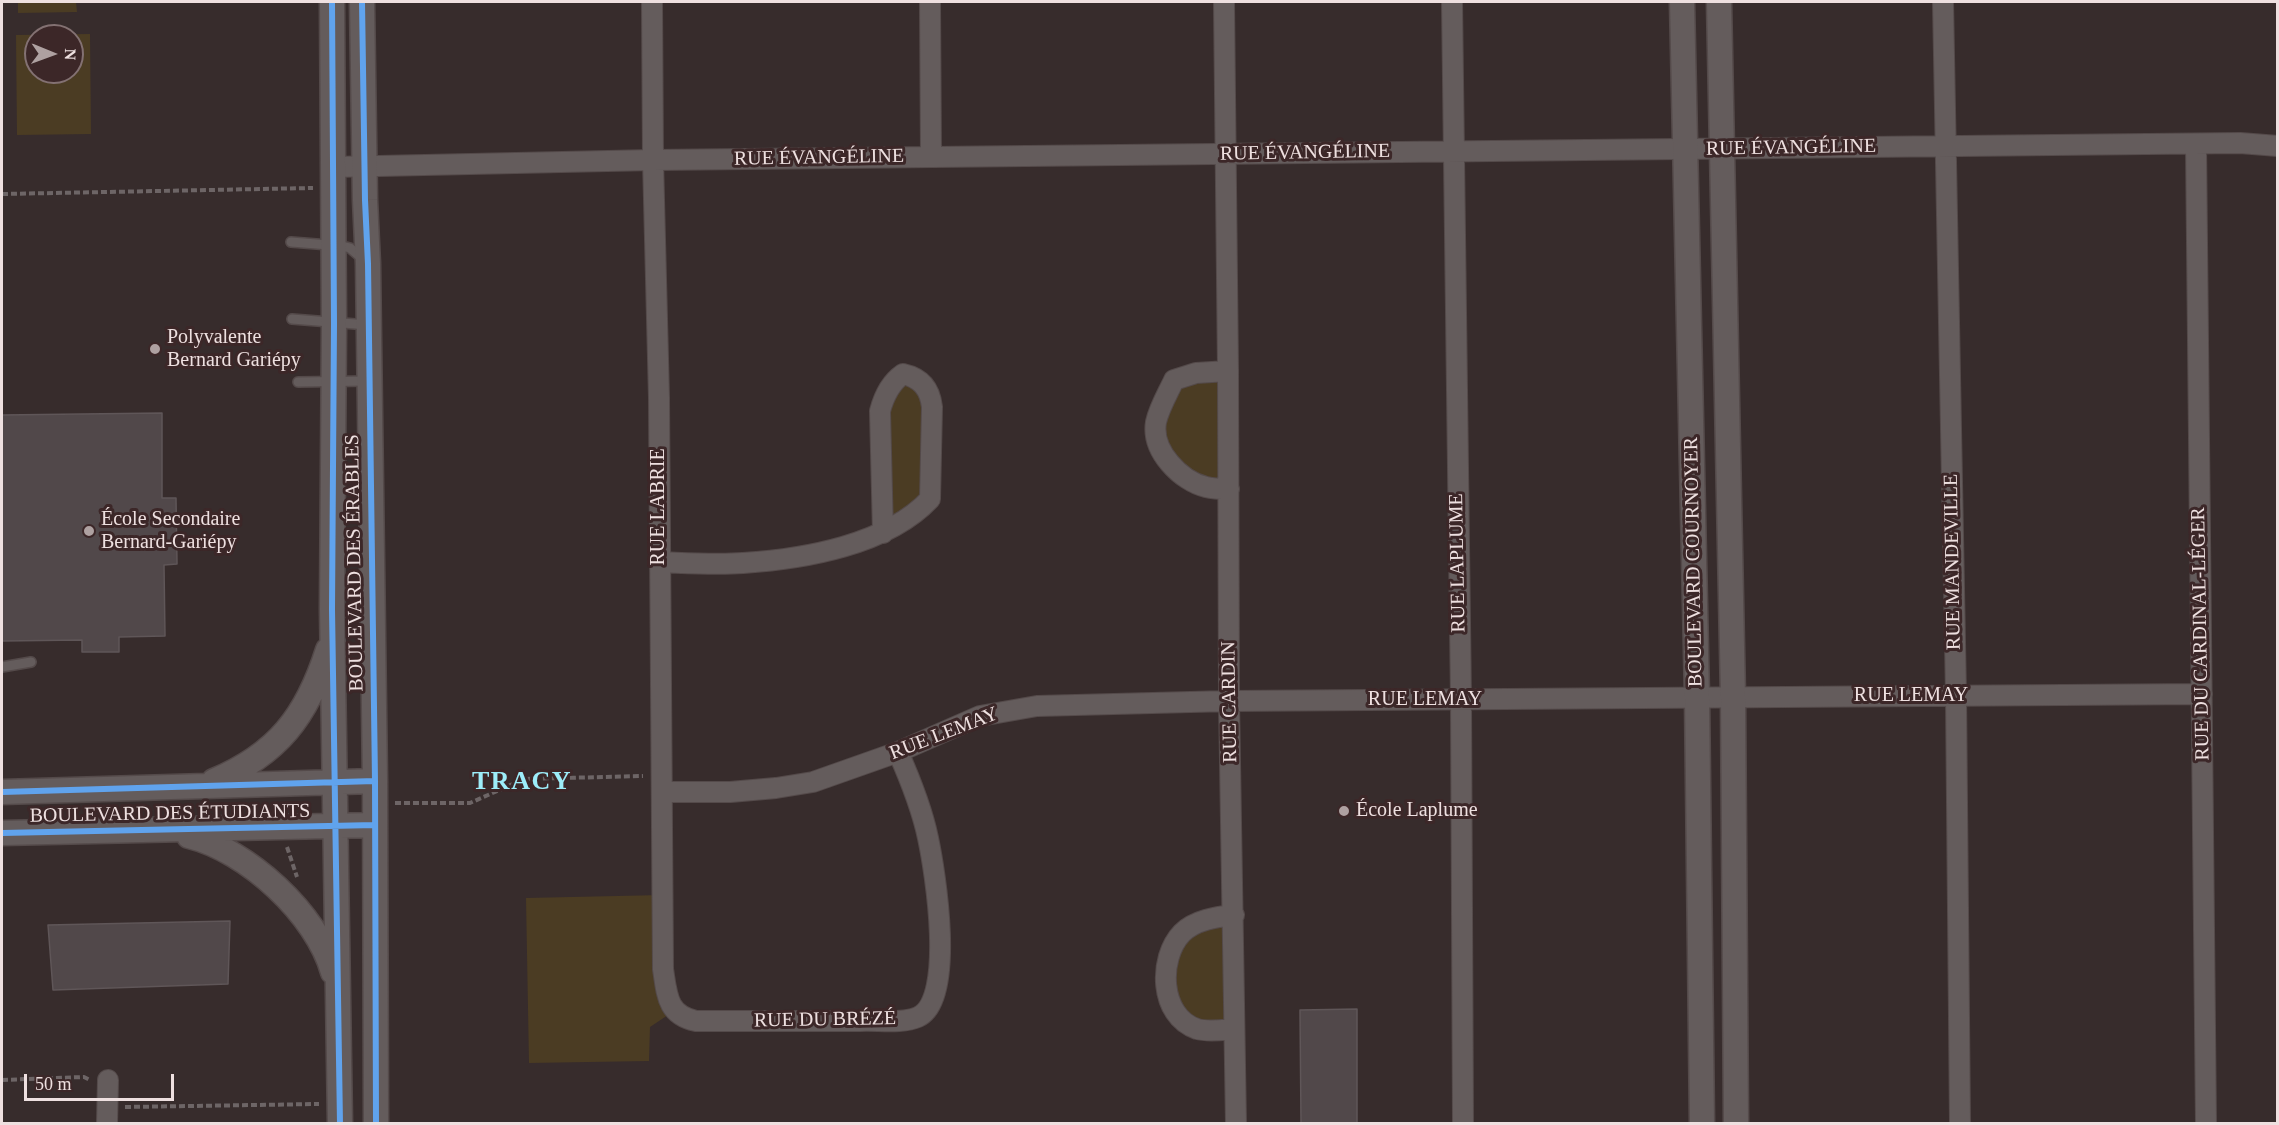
<!DOCTYPE html>
<html>
<head>
<meta charset="utf-8">
<style>
  body { margin:0 }
  #map { position:relative; width:2279px; height:1125px; overflow:hidden; background:#372c2c; font-family:Georgia,serif }
  canvas { display:block }
  .frame { position:absolute; inset:0; border:3px solid #eee0e0; pointer-events:none }
  .north { position:absolute; left:24px; top:24px; width:60px; height:60px; box-sizing:border-box; background:#3c2728; border:2px solid #837172; border-radius:50%; rotate:91deg; font-size:16px; font-weight:700; line-height:24px; text-align:center; color:#eee0e0 }
  .north::after { content:''; display:block; margin:auto; width:21px; height:27px; background:#aea1a1; clip-path:polygon(50% 0,100% 100%,50% 72%,0 100%) }
  .scale { position:absolute; left:24px; top:1074px; width:150px; height:27px; box-sizing:border-box; border:3px solid #eee0e0; border-top:0; padding-left:8px; font-size:18px; line-height:21px; white-space:nowrap; color:#eee0e0; -webkit-text-stroke:4px #3c2728; paint-order:stroke }
</style>
</head>
<body>
<div id="map">
<canvas width="2279" height="1125"></canvas>
<div class="frame"></div>
<div class="north">N</div>
<div class="scale">50 m</div>
</div>
<script>
const c = document.querySelector('canvas').getContext('2d');
c.lineJoin = 'round';
function fillPath(path, color) {
  c.fillStyle = color;
  c.fill(path, 'evenodd');
}
function trace(path, color, width, dash) {
  c.strokeStyle = color;
  c.lineWidth = width;
  c.lineCap = dash ? 'butt' : 'round';
  c.setLineDash(dash || []);
  c.stroke(path);
}
function drawText(font, color, halo, rows, align = 'center') {
  c.font = font + ' Georgia,serif';
  c.lineWidth = 6;
  c.setLineDash([]);
  c.textBaseline = 'middle';
  c.strokeStyle = halo;
  c.fillStyle = color;
  for (const [text, x, y, turn = 0] of rows) {
    c.save();
    c.translate(x, y);
    c.rotate((+turn || 0) * Math.PI / 180);
    c.textAlign = isNaN(turn) ? turn : align;
    if (halo) c.strokeText(text, 0, 0);
    c.fillText(text, 0, 0);
    c.restore();
  }
}
fillPath(new Path2D(`
  M18 2H76L77 12 18 13Z
  M90 34 91 134 17 135 16 35ZM36 36H72V72H36Z
  M1221 375 1220 489 1171 464 1156 422 1176 384Z
  M904 378 927 395 928 498 886 528 883 411Z
  M663 895 671 1013 650 1027 649 1061 529 1063 526 898Z
  M1228 916 1230 1026 1212 1025 1177 1010 1173 949 1198 925Z`), '#4b3c23');
const building = new Path2D(`
  M162 413V498H176L177 564 164 565 165 636 119 637V652H82V640L2 641V415Z
  M230 921 228 984 53 990 48 925Z
  M1357 1009V1124H1301L1300 1010Z`);
fillPath(building, '#51484a');
trace(building, '#5f5658', 1.5);
const service = new Path2D(`
  M291 242 342 246 350 248 364 260
  M292 319 368 325
  M298 382 368 381
  M2 667 31 662`);
const minor = new Path2D(`
  M652 2 653 160 659 398 663 969C667 995 667 1015 696 1021 750 1021 805 1021 860 1021 878 1020 902 1024 918 1017 956 1000 935 871 928 838 922 809 910 779 898 752
  M930 2 931 157
  M1224 2 1228 371 1229 701 1236 1124
  M1452 2 1461 700 1463 1124
  M1943 2 1956 695 1960 1124
  M2196 144 2206 1124
  M333 167 653 160 2240 143 2278 146
  M1228 371 1196 373 1174 380C1168 393 1159 408 1156 422 1151 451 1181 481 1206 487 1214 489 1222 489 1229 489
  M660 562C687 563 715 565 743 563 804 559 887 545 930 499L932 407C930 389 921 378 903 374 890 383 884 396 880 411L883 533
  M662 792H730L776 788 813 782 898 752 980 716 1037 706 1229 701 2202 694
  M1234 915C1216 917 1195 920 1182 933 1158 958 1159 1016 1197 1029 1208 1032 1222 1030 1234 1029
  M107 1124 108 1080`);
const tertiary = new Path2D(`
  M332 2 334 324 332 609 340 1124
  M362 2 365 200 368 264 375 781 376 1124
  M1682 2 1697 697 1702 1124
  M1719 2 1733 697 1736 1124
  M214 781C278 754 307 716 328 650
  M2 792 375 781
  M2 833 375 825
  M189 836C247 850 317 914 333 972`);
trace(service, '#544a4a', 12);
trace(minor, '#544a4a', 22);
trace(tertiary, '#544a4a', 27);
trace(new Path2D(`
  M2 194 313 188
  M395 803H470L524 779 643 776
  M287 847 297 877
  M2 1080 84 1077 90 1080
  M125 1107 319 1104`), '#6d6566', 4, [6, 3]);
trace(service, '#645c5c', 9);
trace(minor, '#645c5c', 20);
trace(tertiary, '#645c5c', 24);
trace(new Path2D(`
  M332 2 334 324 332 609 340 1124
  M362 2 365 200 368 264 375 781 376 1124
  M2 792 375 781
  M2 833 375 825`), '#60a3ed', 6);
for (const [x, y, r, color] of [
  [155,349,6,"#aea1a1"],
  [89,531,6,"#aea1a1"],
  [1344,811,6,"#aea1a1"]
]) {
  const dot = new Path2D();
  dot.arc(x, y, r, 0, 2 * Math.PI);
  c.fillStyle = color;
  c.fill(dot);
  trace(dot, '#3c2728', 2);
}
drawText('20px', '#eee0e0', '#3c2728', [
  ["RUE ÉVANGÉLINE",1791,148,-1],
  ["RUE ÉVANGÉLINE",1305,153,-1],
  ["RUE ÉVANGÉLINE",819,158,-1],
  ["RUE LABRIE",659,507,-90],
  ["BOULEVARD COURNOYER",1694,562,-91],
  ["RUE MANDEVILLE",1953,562,-91],
  ["BOULEVARD DES ÉRABLES",355,563,-91],
  ["RUE LAPLUME",1458,563,-91],
  ["RUE DU CARDINAL-LÉGER",2201,634,-91],
  ["RUE LEMAY",1911,696],
  ["RUE LEMAY",1425,700],
  ["RUE CARDIN",1230,702,-91],
  ["RUE LEMAY",944,734,-21],
  ["BOULEVARD DES ÉTUDIANTS",170,814,-1],
  ["RUE DU BRÉZÉ",825,1020,-1]
]);
drawText('20px', '#eee0e0', '#3c2728', [
  ["Polyvalente",167,338],
  ["Bernard Gariépy",167,361],
  ["École Secondaire",101,520],
  ["Bernard-Gariépy",101,543],
  ["École Laplume",1356,811]
], 'left');
c.letterSpacing = '1.5px';
drawText('bold 26px', '#9dedf9', '#3c2728', [
  ["TRACY",522,782]
]);
c.letterSpacing = '0px';
</script>
</body>
</html>
